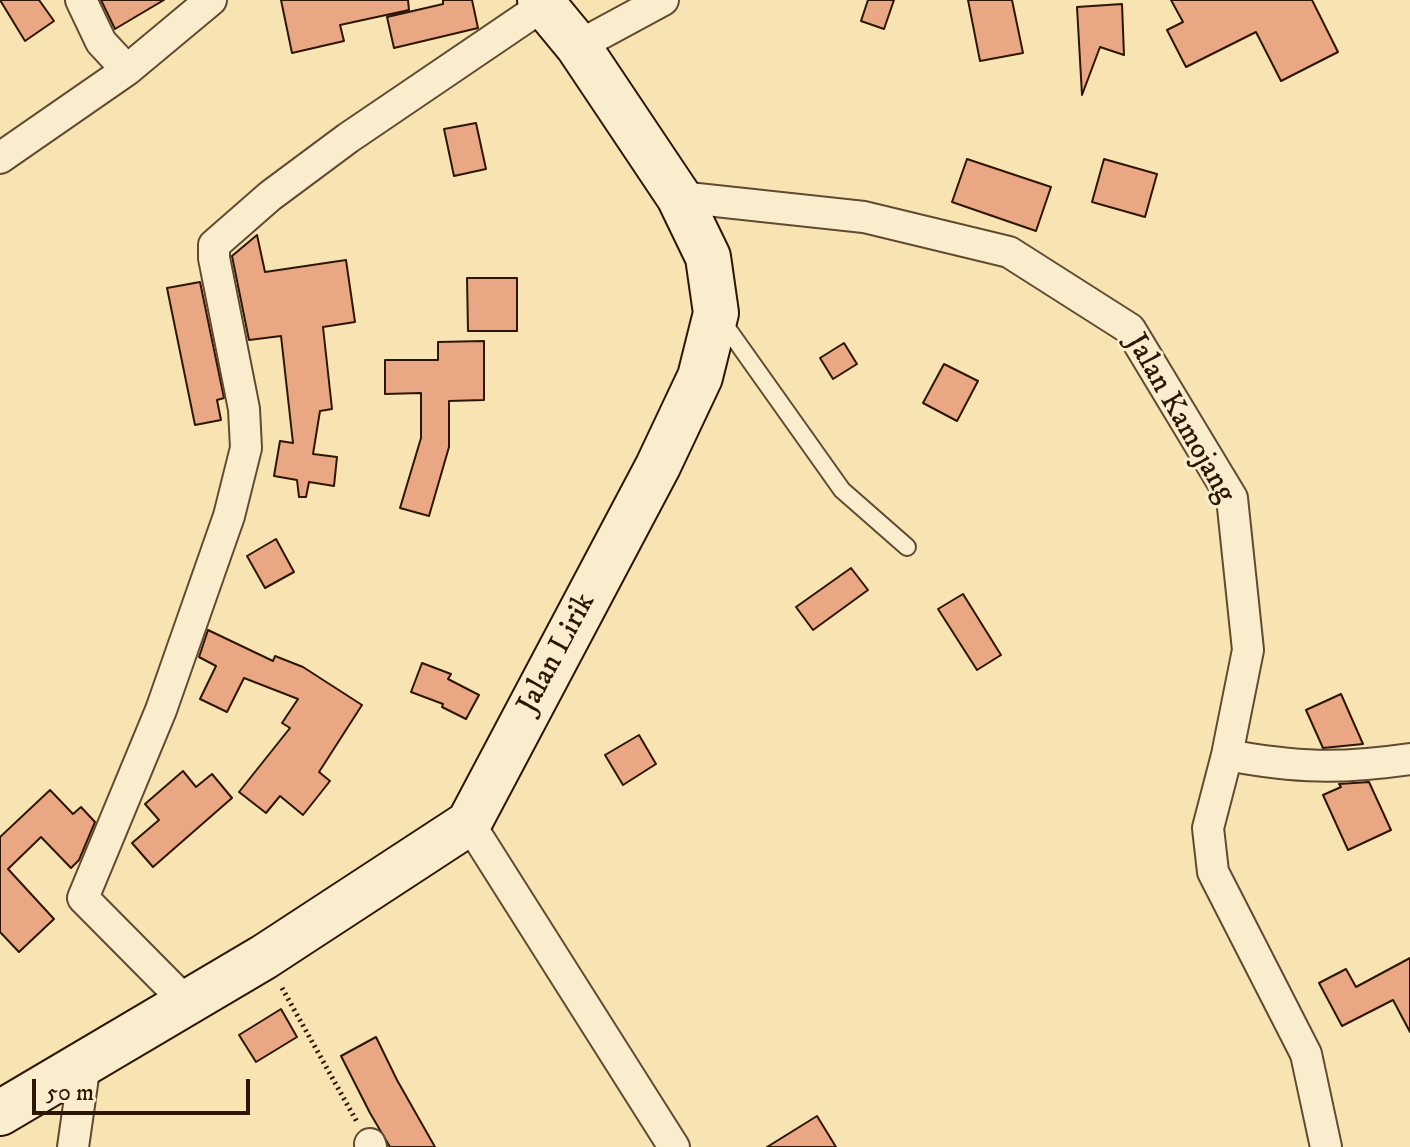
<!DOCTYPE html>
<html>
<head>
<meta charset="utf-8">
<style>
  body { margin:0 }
  #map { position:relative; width:1410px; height:1147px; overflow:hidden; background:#f7e4b2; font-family:"IM FELL DW Pica",serif }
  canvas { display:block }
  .scale { position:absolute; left:32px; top:1079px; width:218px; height:36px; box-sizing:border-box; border:4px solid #2d1605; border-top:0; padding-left:10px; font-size:24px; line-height:28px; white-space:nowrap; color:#2d1605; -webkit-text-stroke:6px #faedcd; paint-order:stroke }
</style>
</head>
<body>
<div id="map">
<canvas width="1410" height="1147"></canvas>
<div class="scale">50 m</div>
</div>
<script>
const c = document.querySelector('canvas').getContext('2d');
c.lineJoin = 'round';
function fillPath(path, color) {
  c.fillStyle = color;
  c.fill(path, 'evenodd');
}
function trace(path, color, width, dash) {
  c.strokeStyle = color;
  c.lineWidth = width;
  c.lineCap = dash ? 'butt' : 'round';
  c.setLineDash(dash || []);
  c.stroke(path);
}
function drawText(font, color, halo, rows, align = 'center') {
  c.font = font + ' "IM FELL DW Pica",serif';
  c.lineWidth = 6;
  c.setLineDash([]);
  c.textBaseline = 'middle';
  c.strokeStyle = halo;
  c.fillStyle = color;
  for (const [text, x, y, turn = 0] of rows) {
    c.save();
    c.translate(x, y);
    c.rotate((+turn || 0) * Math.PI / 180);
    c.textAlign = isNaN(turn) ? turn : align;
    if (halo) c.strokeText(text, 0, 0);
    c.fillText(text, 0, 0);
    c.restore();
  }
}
const building = new Path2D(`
  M0 0H39L54 21 25 41Z
  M101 0H164L115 29Z
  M281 0H408L409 10 340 25 344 41 292 53Z
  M443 0H472L478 28 394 48 387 17 443 4Z
  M868 0H894L884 29 861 21Z
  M968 0H1012L1023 53 980 61Z
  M1171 0H1312L1338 52 1281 81 1256 32 1186 67 1167 30 1183 22Z
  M1122 4 1124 55 1100 47 1082 95 1077 7Z
  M476 123 486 169 454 176 444 129Z
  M967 159 1051 187 1036 231 952 202Z
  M1104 159 1157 174 1145 217 1092 202Z
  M257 235 265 272 346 260 355 322 323 327 332 409 320 411 313 454 337 457 334 486 309 482 306 497H299L297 480 274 476 280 441 293 443 281 336 249 340 232 256Z
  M467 278H517V331H468Z
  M200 282 224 398 217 400 221 420 195 425 167 288Z
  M484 341V400L449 401V447L429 516 400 508 421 438V393L385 394V360H438V342Z
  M844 343 857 364 833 379 820 358Z
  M944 364 978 381 957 421 923 403Z
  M276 539 294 572 265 588 247 556Z
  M851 568 868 590 813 630 796 607Z
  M963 594 1001 655 977 670 938 609Z
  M208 630 273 661 275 656 303 667 362 705 319 772 330 781 303 815 280 796 266 813 239 792 290 728 282 723 298 699 244 678 227 712 200 699 216 666 199 657Z
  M422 663 451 674 448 679 479 695 466 719 442 707 443 704 411 692Z
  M1341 694 1363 744 1323 748 1306 710Z
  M639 735 656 764 623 785 605 755Z
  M183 771 196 787 212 774 232 798 153 867 132 843 159 820 145 804Z
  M1369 782 1391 830 1348 850 1323 795 1341 787 1339 784Z
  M50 790 73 814 81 807 95 822 79 860 71 868 41 837 8 869 54 919 19 952 0 932V837Z
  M1410 958V1032L1393 1000 1342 1026 1319 983 1346 969 1356 987Z
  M281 1009 297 1037 256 1062 239 1035Z
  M376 1037 397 1080 435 1147H390L370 1113 341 1056Z
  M817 1116 836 1147H767Z`);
fillPath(building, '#e9a783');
trace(building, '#2d1605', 2);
const lane = new Path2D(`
  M722 321 842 490 907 547`);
const street = new Path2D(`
  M81 0 101 42 127 70 211 0
  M578 46 663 0
  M0 158 127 70
  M679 197 864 217 1009 252 1130 329 1232 498 1248 650 1227 755 1208 828 1213 872 1306 1054 1326 1147
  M1227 755C1297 768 1340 769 1410 759
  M469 823 674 1147
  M187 1003 83 898 161 710 229 516 246 448 244 409 214 258V245L270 196 348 138 544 5
  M370 1144 371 1147
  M73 1147 85 1063`);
const secondary = new Path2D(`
  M0 1113 264 957 469 823 658 466 700 377 716 313 708 257 679 197 578 46 540 0`);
trace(lane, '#604a30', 20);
trace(street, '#604a30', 34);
trace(secondary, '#2d1605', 48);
trace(new Path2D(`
  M282 988 357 1122`), '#2d1605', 5, [2, 4]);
trace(lane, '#faedcd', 16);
trace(street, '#faedcd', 30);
trace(secondary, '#faedcd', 44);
drawText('30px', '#2d1605', '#faedcd', [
  ["Jalan Kamojang",1179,419,60],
  ["Jalan Lirik",558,654,-62]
]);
</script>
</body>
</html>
